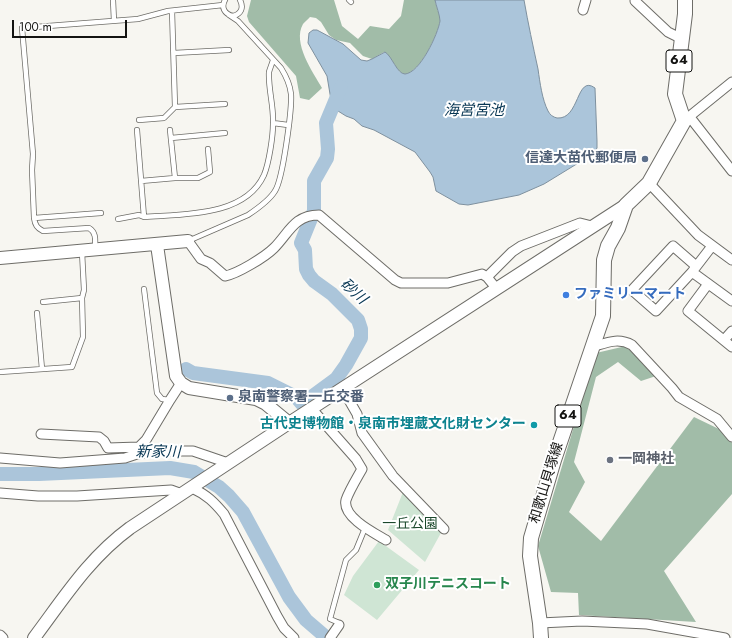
<!DOCTYPE html>
<html>
<head>
<meta charset="utf-8">
<style>
  body { margin:0 }
  #map { position:relative; width:732px; height:638px; overflow:hidden; background:#f7f6f1; font-family:Jost,sans-serif }
  canvas { display:block }
  .scale { position:absolute; left:12px; top:20px; width:115px; height:18px; box-sizing:border-box; border:2px solid #141412; border-top:0; padding-left:5px; font-size:12px; line-height:14px; white-space:nowrap; color:#141412; -webkit-text-stroke:3px #fff; paint-order:stroke }
</style>
</head>
<body>
<div id="map">
<canvas width="732" height="638"></canvas>
<div class="scale">100 m</div>
</div>
<script>
const c = document.querySelector('canvas').getContext('2d');
c.lineJoin = 'round';
function fillPath(path, color) {
  c.fillStyle = color;
  c.fill(path, 'evenodd');
}
function trace(path, color, width, dash) {
  c.strokeStyle = color;
  c.lineWidth = width;
  c.lineCap = dash ? 'butt' : 'round';
  c.setLineDash(dash || []);
  c.stroke(path);
}
function drawText(font, color, halo, rows, align = 'center') {
  c.font = font + ' Jost,"Noto Sans JP",sans-serif';
  c.lineWidth = 4;
  c.setLineDash([]);
  c.textBaseline = 'middle';
  c.strokeStyle = halo;
  c.fillStyle = color;
  for (const [text, x, y, turn = 0] of rows) {
    c.save();
    c.translate(x, y);
    c.rotate((+turn || 0) * Math.PI / 180);
    c.textAlign = isNaN(turn) ? turn : align;
    if (halo) c.strokeText(text, 0, 0);
    c.fillText(text, 0, 0);
    c.restore();
  }
}
fillPath(new Path2D(`
  M403 492 442 531 425 562 388 530Z
  M379 541 419 570 377 620 344 595 353 576Z`), '#cfe5d4');
fillPath(new Path2D(`
  M251 0H334L342 26 358 39 370 26 389 29 401 16 404 0H435C436 6 440 15 440 21 438 34 420 73 405 74 397 74 392 56 384 52L372 59 363 56 350 43 336 40 329 35 321 22 316 18 310 17C308 19 305 22 303 24 292 43 313 72 322 88L309 100 300 98 296 76 249 22 247 16Z
  M626 346 656 376 641 381 618 362 596 377 574 462 585 482 569 512 601 541 694 417 721 430 732 443V494L664 571 696 622 579 615 578 593 551 592 538 546 596 353Z`), '#a1bca8');
const water = new Path2D(`
  M435 0H524C528 23 533 46 538 69 540 83 542 99 548 111 550 115 553 117 557 118 580 120 576 74 595 88L597 141V148L593 154 544 184 519 195 468 205 459 204 436 191 433 177 430 172 415 152 374 130 362 126 354 119 346 116 338 111 331 100 327 76 308 43 309 33 313 30H317L343 44 361 60 367 61 372 59 385 52C392 56 397 74 405 74 420 73 438 34 440 21 440 15 436 6 435 0Z`);
fillPath(water, '#abc5da');
trace(water, '#7e909e', 1);
trace(new Path2D(`
  M186 369 193 373 268 383 296 397 302 404 336 379 346 365 361 338V329L358 320 332 294 314 281 309 275 306 269 305 250 301 243 314 211V181L327 158 328 149 326 123 341 87
  M0 474H39L170 468 194 472 219 487 229 496 243 512 289 597 306 620 327 638`), '#abc5da', 14);
const lane = new Path2D(`
  M113 0 114 21
  M225 0C221 7 224 14 233 16 241 14 244 8 240 0
  M349 0 351 2
  M172 11 175 107 225 104
  M174 53 229 50
  M139 120 164 118 175 107
  M273 123 288 125
  M137 130 144 217
  M170 130 175 178
  M171 138 225 133
  M141 181 175 178H198L210 172 208 149
  M101 213 34 218 32 170 33 154 22 28 138 19 168 11 223 5
  M34 218C35 225 37 228 43 231L89 228C97 233 95 241 95 249
  M118 219 139 215 144 217C183 214 245 217 264 175 269 163 273 136 273 124 274 106 268 89 269 72 270 68 272 64 273 60
  M188 241 248 215C257 209 269 201 275 191 283 179 292 109 291 94 290 84 286 76 281 68L238 21 229 15
  M144 289 157 393 162 399 169 400
  M43 302 82 298 84 290 82 252
  M37 313 42 369
  M0 372 72 367 83 337 82 298
  M339 625 337 622 330 619 346 560 356 550 365 528`);
const street = new Path2D(`
  M635 1 668 32 682 39
  M583 10 586 0
  M689 116 732 171
  M685 120 732 82
  M649 183 698 235 732 260
  M188 241 201 259 210 263 225 276C237 274 265 257 274 248 289 233 294 215 319 215L395 280 401 283H448L482 274 487 277 496 288
  M696 266 673 246 632 290 656 311 692 272 712 246
  M692 272 732 301
  M487 277 512 252 521 246 580 223 592 226
  M708 284 688 311 732 347
  M724 340 732 331
  M591 347C606 343 618 337 632 345L672 388 679 397 717 419 732 437
  M342 388 357 414 362 433 393 476 444 529
  M311 408 356 459 362 469C357 478 349 491 346 500 342 517 374 533 386 540
  M41 434 99 437 104 441 108 448 139 447 146 440 170 400 181 383
  M0 458 60 463 125 458 137 454 154 451H193L228 463
  M192 488C207 495 214 502 224 514L277 616 284 628 294 638
  M0 493 38 496H77L171 490 182 494
  M540 623 582 621 647 624 725 638
  M0 635 3 638
  M330 638 339 625`);
const secondary = new Path2D(`
  M157 245 176 376 181 383 189 388 256 399 266 404 289 423
  M0 258 188 241
  M34 638C64 598 89 558 130 528L289 423 626 205`);
const primary = new Path2D(`
  M541 638 540 623 530 556 531 538 554 460 603 316 604 260 608 246 618 228 626 205 649 183 684 121 675 94 685 14V0`);
trace(lane, '#6e6d68', 6);
trace(street, '#6e6d68', 11);
trace(secondary, '#6e6d68', 14);
trace(primary, '#6e6d68', 16);
trace(lane, '#fff', 4.5);
trace(street, '#fff', 9);
trace(secondary, '#fff', 12);
trace(primary, '#fff', 14);
for (const [x, y, r, color] of [
  [645,159,4,"#5c6f8a"],
  [566,295,4,"#3f7fe0"],
  [230,398,4,"#5c6f8a"],
  [534,425,4,"#0f9aa8"],
  [610,460,4,"#6b7280"],
  [377,585,4,"#2e9e5b"]
]) {
  const dot = new Path2D();
  dot.arc(x, y, r, 0, 2 * Math.PI);
  c.fillStyle = color;
  c.fill(dot);
  trace(dot, '#fff', 1.5);
}
for (const [x, y, w] of [
  [679,61,26],
  [568,416,26]
]) {
  const box = new Path2D();
  box.roundRect(x - w / 2, y - 11, w, 22, 3);
  c.fillStyle = '#fff';
  c.fill(box);
  trace(box, '#141412', 1);
}
drawText('bold 13px', '#141412', null, [
  ["64",679,61],
  ["64",568,416]
]);
drawText('bold 14px', '#4e5e75', '#fff', [
  ["信達大苗代郵便局",637,159],
  ["泉南警察署一丘交番",238,398,"left"]
], 'right');
drawText('bold 14px', '#366cbe', '#fff', [
  ["ファミリーマート",574,295]
], 'left');
drawText('bold 14px', '#0d838f', '#fff', [
  ["古代史博物館・泉南市埋蔵文化財センター",526,425]
], 'right');
drawText('bold 14px', '#5b616d', '#fff', [
  ["一岡神社",618,460]
], 'left');
drawText('14px', '#141412', '#fff', [
  ["和歌山貝塚線",547,483,-73]
]);
drawText('14px', '#1b482c', '#fff', [
  ["一丘公園",410,525]
]);
drawText('bold 14px', '#27864d', '#fff', [
  ["双子川テニスコート",385,585]
], 'left');
drawText('italic 15px', '#073653', '#fff', [
  ["海営宮池",474,111],
  ["砂川",353,292,42],
  ["新家川",158,453,1]
]);
</script>
</body>
</html>
